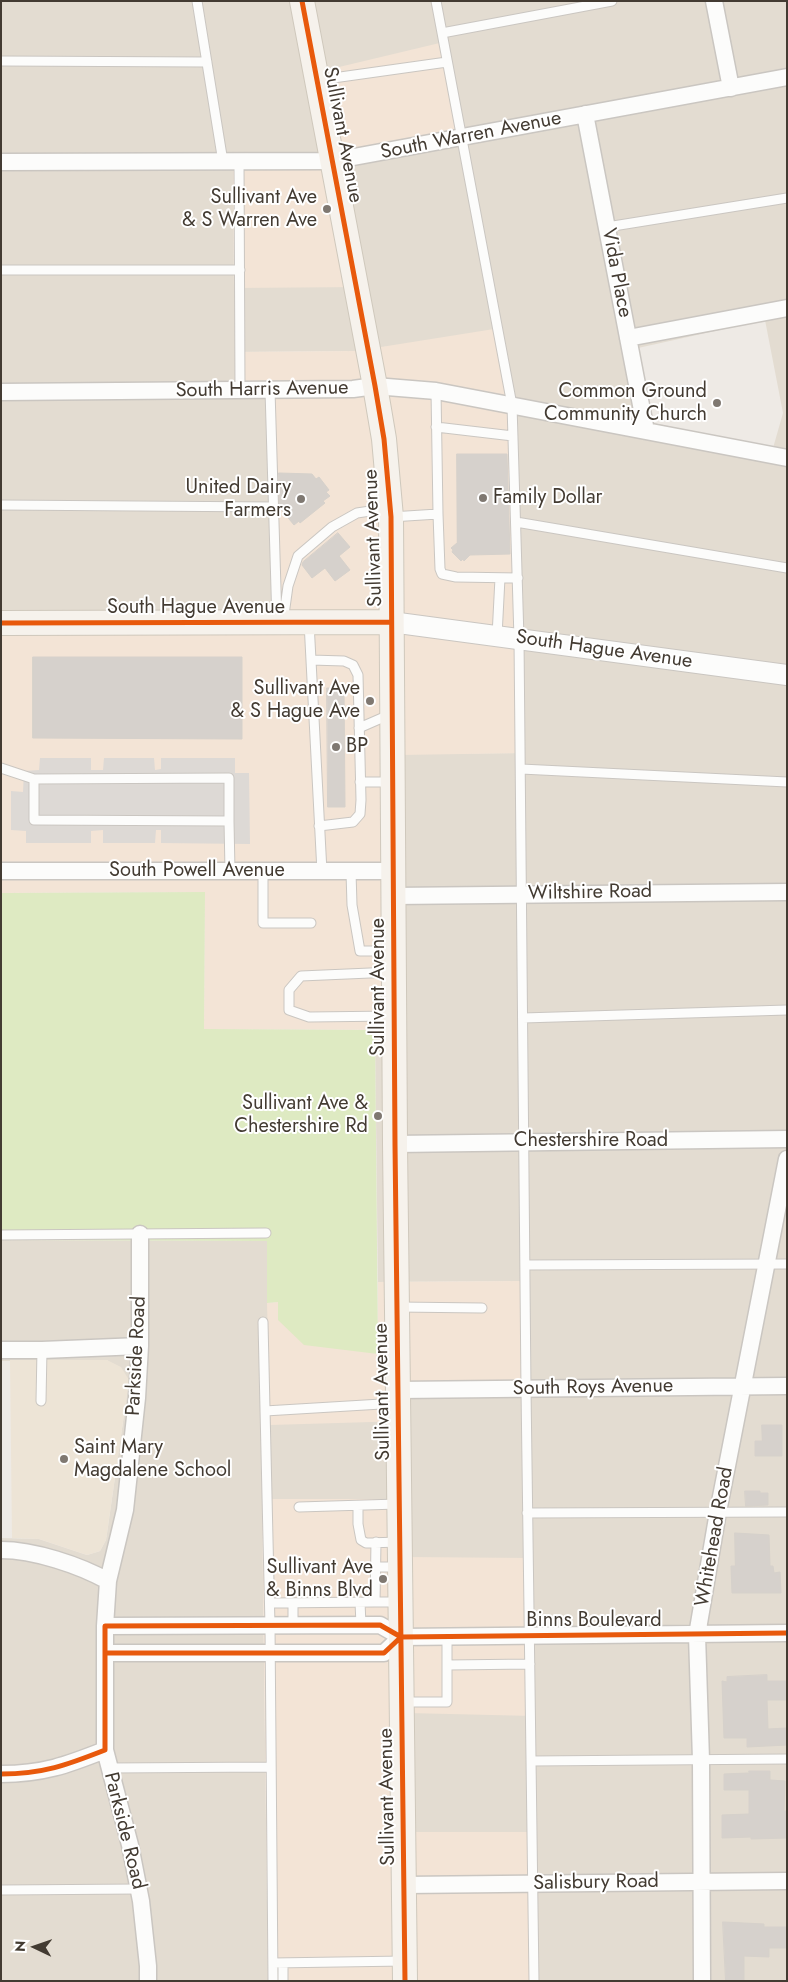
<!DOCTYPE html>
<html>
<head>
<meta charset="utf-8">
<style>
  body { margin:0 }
  #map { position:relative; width:788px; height:1982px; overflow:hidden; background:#eeeae5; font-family:Jost,sans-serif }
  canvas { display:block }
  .frame { position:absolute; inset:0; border:2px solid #433b32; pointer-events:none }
  .north { position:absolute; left:10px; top:1922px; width:50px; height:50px; -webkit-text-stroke:4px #fff; paint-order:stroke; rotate:273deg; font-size:14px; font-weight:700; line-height:20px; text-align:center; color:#433b32 }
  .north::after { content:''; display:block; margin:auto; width:18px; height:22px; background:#433b32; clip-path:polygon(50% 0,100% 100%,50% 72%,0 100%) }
</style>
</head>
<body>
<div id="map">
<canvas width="788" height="1982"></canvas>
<div class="frame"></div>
<div class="north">N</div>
</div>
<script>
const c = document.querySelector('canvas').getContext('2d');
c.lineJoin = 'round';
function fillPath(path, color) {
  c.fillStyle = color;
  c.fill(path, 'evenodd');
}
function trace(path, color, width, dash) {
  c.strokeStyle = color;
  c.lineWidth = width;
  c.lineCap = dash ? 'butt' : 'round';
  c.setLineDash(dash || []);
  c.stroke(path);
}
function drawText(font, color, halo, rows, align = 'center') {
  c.font = font + ' Jost,sans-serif';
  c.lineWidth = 4;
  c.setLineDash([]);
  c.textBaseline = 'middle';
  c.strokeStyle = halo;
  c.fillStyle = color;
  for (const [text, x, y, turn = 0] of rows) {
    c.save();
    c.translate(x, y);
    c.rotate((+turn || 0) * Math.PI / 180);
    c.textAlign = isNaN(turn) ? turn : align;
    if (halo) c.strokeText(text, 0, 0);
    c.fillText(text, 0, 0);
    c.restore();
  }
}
fillPath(new Path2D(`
  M1 1H787V1981H538L536 1832H408L405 1499H262L268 1981H1V1538L39 1539 87 1555 100 1551 106 1540 129 1380 107 1360 1 1361V1240L267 1241 270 1424 404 1384 521 1281 378 1282 375 1030H404L400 754 524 753 391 346 356 351 236 352 268 385 272 618H1ZM233 155 330 156 234 288ZM765 320 783 413 773 448 649 422 638 348Z`), '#e3dcd1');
fillPath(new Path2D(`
  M448 41 467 143 341 164 363 287 234 288 233 155 330 156 314 73Z
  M494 329 516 419 525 753 400 755 404 1030 204 1029 205 892 1 893V618H272L268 385H236V352L356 351Z
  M521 1281 522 1385 405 1384 406 1421 270 1425 267 1303 278 1302 378 1353V1282Z
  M262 1499H405L406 1557 531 1558 534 1716 407 1713 408 1832H536L538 1981H268Z`), '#f3e4d6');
fillPath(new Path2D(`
  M10 1360H107L121 1367 129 1380 106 1540 100 1551 87 1555 39 1539 12 1538Z`), '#ede4d6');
fillPath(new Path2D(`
  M205 892 204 1029 375 1030 378 1354 304 1345 278 1320V1302L267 1303V1241L1 1240V893Z`), '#deeac2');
fillPath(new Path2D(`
  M40 758H91V770H103L104 758H154L155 770 161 769V758H235V773H249L250 844 161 843V830H156L155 843H103V830L91 831V843H26V831L11 830V791L23 792 24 771 39 770Z`), '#ddd9d5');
const building = new Path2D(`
  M457 454H507L510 554 470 555 464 561 463 559 461 561 452 552 453 550 451 548 457 543Z
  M279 473 312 474 316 479 319 477 329 490 326 492 330 496 323 501 325 503 300 523 299 521 294 525 280 508Z
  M338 533 350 547 339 556 350 570 335 581 325 568 312 578 302 565 303 562Z
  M33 657H242V739L33 738Z
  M327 688H344L345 807H328Z
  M762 1425H782V1456H755V1441H762Z
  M745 1491H760V1493H768V1505L746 1506Z
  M735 1533 769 1535 770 1566H773L774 1573 780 1572 781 1593H732L731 1566H735Z
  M767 1675V1681H787V1700H767L768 1729 787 1728V1745L747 1747V1738H724L722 1681 727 1682V1677Z
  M749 1771H770V1780L785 1781 784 1811H787V1838L751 1839V1837L722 1838V1815L749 1814V1790H724V1774L749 1773Z
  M723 1922 764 1924V1927H787V1948H769V1957L744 1956V1981H726Z`);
fillPath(building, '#d6d1cc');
trace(building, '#d6d1cb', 1);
const service = new Path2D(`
  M197 1 223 162
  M436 1 512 405 519 639 526 1389 534 1981
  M442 33 612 1
  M1 61 207 62
  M319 80 447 62
  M239 162 240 390
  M607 227 787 198
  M1 270H240
  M270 390 277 622
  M436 427 513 436
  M1 505 274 507
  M438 514 440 569 442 574 456 577 518 578
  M391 517 438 514 436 391
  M516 522 787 568
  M283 622 288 586 298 556 332 527 357 513 390 508
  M309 622 322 872
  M497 636 500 578
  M311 660 344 661 353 665 358 675 361 800 360 814 353 822 319 826
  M359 728 391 714
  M1 768 34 779 229 778V821L34 820V779
  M521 769 787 782
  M360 782H392
  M229 821 230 871
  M263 872V923H311
  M351 872 352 905 360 951H393
  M393 972 301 976 289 990V1010L309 1017 394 1016
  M523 1018 787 1010
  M1 1235 266 1233
  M525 1265 787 1264
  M398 1307 482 1308
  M263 1322 270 1626 273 1981
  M41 1401 42 1350
  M265 1411 398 1403
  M358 1506V1524L361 1540 366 1543 400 1542
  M299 1507 398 1504
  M527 1513 787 1512
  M375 1567H400
  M360 1602 361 1625
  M375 1602H400
  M270 1603 375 1602 376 1542
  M293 1603V1626
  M448 1665 530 1664
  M403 1702H447V1637
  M531 1761 787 1759
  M109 1768 271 1767
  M1 1890 139 1889
  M273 1963 405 1961
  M283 1963V1981`);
const minor = new Path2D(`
  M714 1 731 88
  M585 114 646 431
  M1 162 332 161 787 77
  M628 338 787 308
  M1 392 353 389 375 386 436 391 787 458
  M1 871H393
  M393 896 787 892
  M395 1144 787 1139
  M140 1234V1346L137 1398 125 1510 108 1581 105 1626V1750L130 1845 141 1901 148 1966V1981
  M1 1350H42L140 1346
  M398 1390 787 1386
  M1 1550C34 1550 79 1565 108 1581
  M105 1626 380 1625 401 1637 787 1633
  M105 1653H384L401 1637
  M1 1774C43 1774 67 1765 105 1750
  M405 1885 787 1881
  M702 1981 701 1760 697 1635 718 1512 787 1159`);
const tertiary = new Path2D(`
  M391 622 787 675`);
const secondary = new Path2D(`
  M302 1 375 386 384 439 391 517 395 1144 405 1981
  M1 623 391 622`);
trace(service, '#cac6c1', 11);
trace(minor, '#cac6c1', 19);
trace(tertiary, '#cac6c1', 22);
trace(secondary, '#cfc8bc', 26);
trace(service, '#fcfcfb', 9);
trace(minor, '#fcfcfb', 16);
trace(tertiary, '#fcfcfb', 20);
trace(secondary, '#f6f2ec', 24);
trace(new Path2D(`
  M302 1 375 386 384 439 391 517 395 1144 405 1981
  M1 623 391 622
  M105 1653H384L401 1637
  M1 1774C43 1774 67 1765 105 1750V1626L380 1625 401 1637 787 1633`), '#e8590c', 5);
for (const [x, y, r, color] of [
  [327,209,5,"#7f7871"],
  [717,403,5,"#7f7871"],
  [483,498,5,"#7f7871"],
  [301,499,5,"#7f7871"],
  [370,701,5,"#7f7871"],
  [336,747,5,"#7f7871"],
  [378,1116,5,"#7f7871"],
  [64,1459,5,"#7f7871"],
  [383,1579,5,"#7f7871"]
]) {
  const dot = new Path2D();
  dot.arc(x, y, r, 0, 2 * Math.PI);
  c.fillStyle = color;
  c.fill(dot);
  trace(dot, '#fff', 2);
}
drawText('20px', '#433b32', '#fff', [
  ["Sullivant Avenue",342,135,79],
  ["South Warren Avenue",471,136,-11],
  ["Vida Place",616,273,79],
  ["South Harris Avenue",262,390,-1],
  ["Sullivant Avenue",374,538,-92],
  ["South Hague Avenue",196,608],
  ["South Hague Avenue",604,650,8],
  ["South Powell Avenue",197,871],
  ["Wiltshire Road",590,893,-1],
  ["Sullivant Avenue",379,987,-90],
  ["Chestershire Road",591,1141],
  ["Parkside Road",137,1356,-87],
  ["South Roys Avenue",593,1388,-1],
  ["Sullivant Avenue",383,1392,-91],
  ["Whitehead Road",715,1537,-80],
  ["Binns Boulevard",594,1621],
  ["Sullivant Avenue",388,1797,-91],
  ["Parkside Road",124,1831,76],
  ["Salisbury Road",596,1883,-1]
]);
drawText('20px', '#433b32', '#fff', [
  ["Sullivant Ave",317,198],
  ["& S Warren Ave",317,221],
  ["Common Ground",707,392],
  ["Community Church",707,415],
  ["United Dairy",291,488],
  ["Farmers",291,511],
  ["Family Dollar",493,498,"left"],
  ["Sullivant Ave",360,689],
  ["& S Hague Ave",360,712],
  ["BP",346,747,"left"],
  ["Sullivant Ave &",368,1104],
  ["Chestershire Rd",368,1127],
  ["Saint Mary",74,1448,"left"],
  ["Magdalene School",74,1471,"left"],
  ["Sullivant Ave",373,1568],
  ["& Binns Blvd",373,1591]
], 'right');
</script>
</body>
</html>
